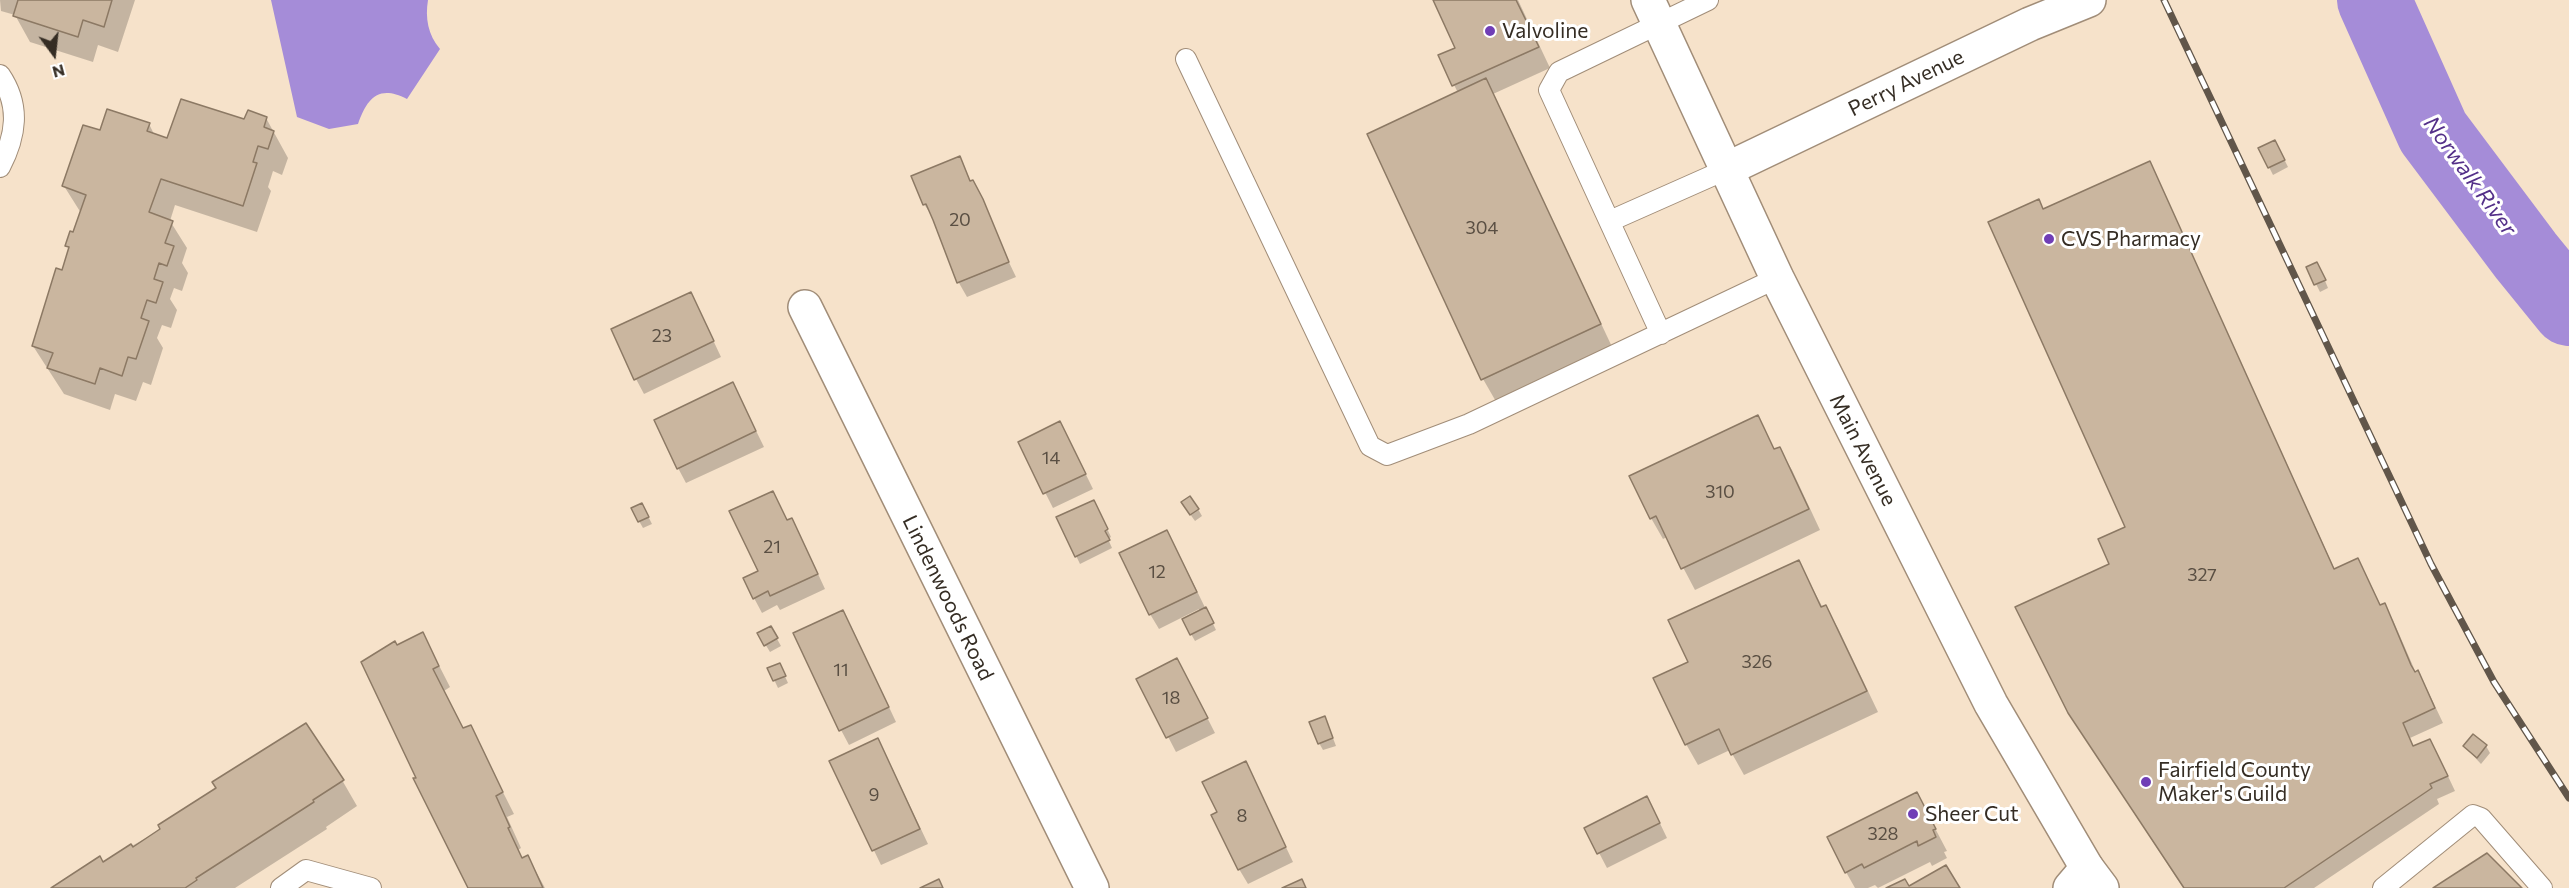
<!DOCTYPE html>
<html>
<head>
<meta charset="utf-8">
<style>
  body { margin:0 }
  #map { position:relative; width:2569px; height:888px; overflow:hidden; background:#f6e2ca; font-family:Commissioner,sans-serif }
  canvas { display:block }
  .north { position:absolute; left:24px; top:24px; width:60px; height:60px; -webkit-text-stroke:4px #fff; paint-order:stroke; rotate:165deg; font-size:16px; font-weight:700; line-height:24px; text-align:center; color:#352d24 }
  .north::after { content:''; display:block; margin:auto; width:21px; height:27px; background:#352d24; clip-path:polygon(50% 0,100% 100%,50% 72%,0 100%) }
</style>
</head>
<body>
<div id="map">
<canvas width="2569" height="888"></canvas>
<div class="north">N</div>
</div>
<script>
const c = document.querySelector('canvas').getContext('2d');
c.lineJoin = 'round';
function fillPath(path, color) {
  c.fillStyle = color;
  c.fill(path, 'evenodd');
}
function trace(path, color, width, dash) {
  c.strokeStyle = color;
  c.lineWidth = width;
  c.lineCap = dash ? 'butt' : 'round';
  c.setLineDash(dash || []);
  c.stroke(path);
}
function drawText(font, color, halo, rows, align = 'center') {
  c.font = font + ' Commissioner,sans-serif';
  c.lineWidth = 6;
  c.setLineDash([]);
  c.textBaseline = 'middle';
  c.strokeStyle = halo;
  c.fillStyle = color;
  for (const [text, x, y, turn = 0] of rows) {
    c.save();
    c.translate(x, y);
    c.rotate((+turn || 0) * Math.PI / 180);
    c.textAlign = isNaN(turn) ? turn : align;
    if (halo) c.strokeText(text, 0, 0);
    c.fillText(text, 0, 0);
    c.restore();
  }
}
fillPath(new Path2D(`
  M271 0H428C425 18 428 35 440 49L407 99C378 84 367 99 358 124L329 129 297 117Z`), '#a58cd8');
fillPath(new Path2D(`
  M0 0H135L118 52 98 45 93 62 30 42 15 15 1 11Z
  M1435 0H1518L1550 68 1493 94 1614 351 1498 405 1483 379 1458 93 1440 56 1457 49Z
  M266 118 288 158 282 175 273 171 268 187 271 191 257 232 175 205 170 221 187 248 182 263 188 273 182 291 174 288 170 299 177 310 171 328 162 325 157 338 163 348 151 385 143 382 136 401 115 394 110 410 64 394 33 346 63 271 69 250 67 246 81 213 64 186 101 132 149 124 155 136 168 140Z
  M2260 149H2279L2288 167 2273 175Z
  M959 158 1016 277 967 297 959 283 934 219 924 204Z
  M2150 163 2335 570 2358 560 2381 606 2384 605 2393 620 2416 673 2426 687 2443 723 2410 738 2414 747 2438 755 2455 791 2437 799 2439 804 2314 888H2183L2079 728 2111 565 2127 528 2043 210Z
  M2308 268 2321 271 2328 288 2320 292Z
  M698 308 721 357 644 394 636 379Z
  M733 384 764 447 686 483 678 468Z
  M1757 417 1775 451 1779 449 1792 470 1820 530 1695 590 1667 537 1663 539 1651 518Z
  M1068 438 1093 489 1053 508 1020 443Z
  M1098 509 1111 537 1108 539 1112 548 1080 564 1058 518Z
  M1198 509 1202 516 1195 521 1187 510Z
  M646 512 652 524 643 528 639 521Z
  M787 522 800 535 825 589 780 610 777 605 762 613 754 598Z
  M1175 546 1216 630 1195 641 1191 634 1199 609 1159 629 1150 614Z
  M1798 561 1823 608 1826 607 1838 628 1878 712 1744 775 1730 750 1698 765 1686 744 1690 663Z
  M851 626 896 722 849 745 841 730Z
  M771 628 781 646 770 652 759 634Z
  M423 634 450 687 444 691 463 730 470 727 514 814 507 817 521 848 518 850 523 859 528 857 545 888H469L418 779 396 646Z
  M769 669 783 672 788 683 778 688Z
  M1185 674 1215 733 1176 752 1138 679Z
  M1328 725 1336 746 1323 750 1319 743Z
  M2486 746 2490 753 2481 764 2465 747Z
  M886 755 928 844 881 865 831 762Z
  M1246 763 1293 862 1248 884 1239 869 1219 813Z
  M342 780 357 806 326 827 327 829 235 888H57L162 829Z
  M1917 794 1947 851 1944 852 1947 858 1932 866 1930 862 1878 888 1875 885 1868 888H1855L1846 872Z
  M1655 813 1667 838 1607 868 1586 828Z`), '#0003');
trace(new Path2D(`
  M2374 0 2433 132 2526 256 2569 309`), '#a58cd8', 74);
const building = new Path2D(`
  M18 0H112L104 27 83 20 78 37 13 16Z
  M1433 0H1516L1539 47 1452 86 1438 55 1455 48Z
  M1486 78 1601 324 1481 380 1367 134Z
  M181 99 244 119 248 110 267 117 264 127 274 131 268 149 258 146 253 162 257 163 243 206 161 179 149 212 173 221 165 243 174 246 167 266 159 263 154 279 163 282 156 303 147 300 141 318 149 321 136 359 128 357 122 376 100 368 95 384 47 368 53 353 32 346 56 268 62 270 69 247 65 246 70 231 73 232 86 195 62 186 83 125 100 130 107 109 150 123 147 131 167 138Z
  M2275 140 2285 160 2268 168 2258 148Z
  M960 156 970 181 973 180 983 199 1009 262 957 283 933 220 926 204 923 205 911 176Z
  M2150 161 2334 569 2358 558 2380 605 2385 603 2411 665 2415 672 2418 670 2435 708 2403 723 2413 746 2430 739 2448 776 2430 784 2432 788 2284 888H2184L2068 713 2015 607 2109 564 2098 539 2125 527 1988 222 2039 199 2043 209Z
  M2317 262 2326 280 2314 285 2306 267Z
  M691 292 714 341 634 380 611 329Z
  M733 382 756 431 677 469 654 420Z
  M1758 415 1774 449 1780 447 1809 509 1681 569 1656 516 1650 519 1629 476Z
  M1060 421 1086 474 1043 494 1018 442Z
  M773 491 787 520 792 518 818 574 770 596 768 591 753 599 743 578 758 571 729 511Z
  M1190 496 1199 509 1190 515 1181 502Z
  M1094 500 1108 529 1105 531 1110 540 1075 557 1056 517Z
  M642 503 649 517 638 522 631 508Z
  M1167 530 1197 592 1149 615 1119 553Z
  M1799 560 1821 607 1826 605 1867 691 1731 755 1719 729 1685 745 1653 678 1688 662 1668 620Z
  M1206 607 1214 623 1190 635 1182 619Z
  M843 610 889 707 839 731 793 633Z
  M771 626 778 638 764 646 757 633Z
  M423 632 439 666 433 669 463 728 471 725 503 792 496 796 510 827 508 828 522 858 528 855 543 888H468L413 778H416L361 662 395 641 397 645Z
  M1177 658 1208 718 1166 738 1136 679Z
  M780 663 786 676 773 681 767 668Z
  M1325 716 1333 738 1318 744 1309 722Z
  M306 723 344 780 313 800 314 802 196 878 197 880 185 888H51L100 856 103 862 131 844 133 847 160 829 158 825 216 788 212 782Z
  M2473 734 2487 745 2477 758 2463 746Z
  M878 738 920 829 872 851 829 761Z
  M1246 761 1286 847 1238 870 1211 815 1217 812 1202 782Z
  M1917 792 1936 829 1933 830 1936 837 1918 846 1917 841 1864 868 1862 864 1845 873 1827 837Z
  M1647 796 1660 823 1597 854 1584 828Z
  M2487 853 2522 888H2433Z
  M1946 865 1960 888H1886L1905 879 1909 886Z
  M939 879 943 888H920Z
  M1302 879 1306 888H1282Z`);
fillPath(building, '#cab69f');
trace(building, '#8c7964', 1.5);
const service = new Path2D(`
  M1186 59 1370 446 1387 455 1469 424 1777 278
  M0 75C21 106 16 136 0 167
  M1610 221 1725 170
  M1661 334 1549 90 1559 72 1708 0
  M281 888 306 870 371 888
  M2383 888 2473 815 2481 818 2542 888`);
const minor = new Path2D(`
  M1725 170 2030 24 2089 0
  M805 307 1092 888
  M2070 888 2087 868`);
const primary = new Path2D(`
  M1648 0 1777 278 1991 704 2087 868 2102 888`);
trace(service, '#a18d78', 22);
trace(minor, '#a18d78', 36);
trace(primary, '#a18d78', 36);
trace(service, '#fff', 20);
trace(minor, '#fff', 33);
trace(primary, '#fff', 33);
const rail = new Path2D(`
  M2164 0 2431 564 2494 682 2569 798`);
trace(rail, '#61564a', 7);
trace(rail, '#fff', 4.5, [14]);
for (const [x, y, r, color] of [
  [1490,31,6,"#703eb6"],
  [2049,239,6,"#703eb6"],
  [2146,782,6,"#703eb6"],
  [1913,814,6,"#703eb6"]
]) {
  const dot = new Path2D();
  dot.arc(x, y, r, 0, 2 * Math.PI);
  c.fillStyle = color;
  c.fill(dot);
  trace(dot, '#fff', 2);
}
drawText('18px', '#5a4f43', null, [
  ["20",960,220],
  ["304",1482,228],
  ["23",662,336],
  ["14",1051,458],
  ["310",1720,492],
  ["21",772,547],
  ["12",1157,572],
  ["327",2202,575],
  ["326",1757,662],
  ["11",841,670],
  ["18",1171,698],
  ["9",874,795],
  ["8",1242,816],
  ["328",1883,834]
]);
drawText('21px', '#352d24', '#fff', [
  ["Valvoline",1502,31],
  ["CVS Pharmacy",2061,239],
  ["Fairfield County",2158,770],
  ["Maker's Guild",2158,794],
  ["Sheer Cut",1925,814]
], 'left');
drawText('21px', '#352d24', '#fff', [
  ["Perry Avenue",1906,83,-26],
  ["Main Avenue",1863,450,63],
  ["Lindenwoods Road",948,598,64]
]);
drawText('italic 22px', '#543089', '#fff', [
  ["Norwalk River",2470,176,54]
]);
</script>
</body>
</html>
